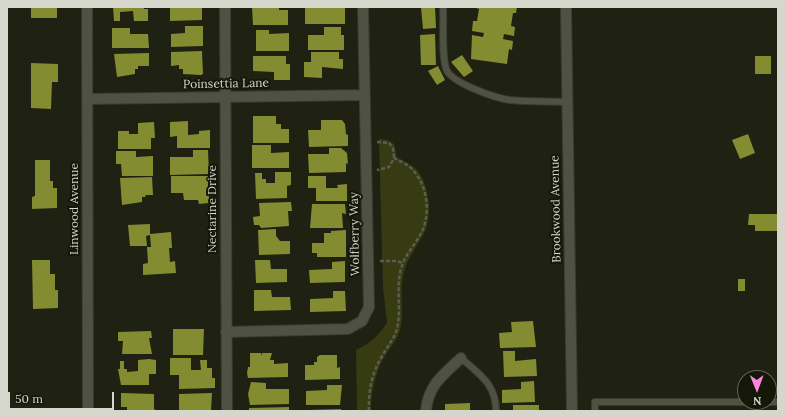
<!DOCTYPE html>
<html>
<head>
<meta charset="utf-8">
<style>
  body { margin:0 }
  #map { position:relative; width:785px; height:418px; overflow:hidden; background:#1f2112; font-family:Lora,serif }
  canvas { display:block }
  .frame { position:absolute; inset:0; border:8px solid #d5d7cd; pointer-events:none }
  .north { position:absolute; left:737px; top:370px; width:40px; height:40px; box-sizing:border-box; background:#151709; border:1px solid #626457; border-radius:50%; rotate:179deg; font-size:11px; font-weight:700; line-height:16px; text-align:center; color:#d5d7cd }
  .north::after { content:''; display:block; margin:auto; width:14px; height:18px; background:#fe86e1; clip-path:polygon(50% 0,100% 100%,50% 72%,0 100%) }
  .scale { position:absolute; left:8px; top:392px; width:106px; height:18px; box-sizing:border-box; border:2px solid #d5d7cd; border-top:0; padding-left:5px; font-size:12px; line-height:14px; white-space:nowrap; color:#d5d7cd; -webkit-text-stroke:3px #151709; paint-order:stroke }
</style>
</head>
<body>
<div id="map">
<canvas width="785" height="418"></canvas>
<div class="frame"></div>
<div class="north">N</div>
<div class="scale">50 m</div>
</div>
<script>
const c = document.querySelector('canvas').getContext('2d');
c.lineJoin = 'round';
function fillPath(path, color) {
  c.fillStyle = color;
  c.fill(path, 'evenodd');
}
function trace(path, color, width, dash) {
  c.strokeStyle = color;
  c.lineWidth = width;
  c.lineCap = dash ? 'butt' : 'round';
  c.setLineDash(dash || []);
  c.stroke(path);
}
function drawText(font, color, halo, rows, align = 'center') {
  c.font = font + ' Lora,serif';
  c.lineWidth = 4;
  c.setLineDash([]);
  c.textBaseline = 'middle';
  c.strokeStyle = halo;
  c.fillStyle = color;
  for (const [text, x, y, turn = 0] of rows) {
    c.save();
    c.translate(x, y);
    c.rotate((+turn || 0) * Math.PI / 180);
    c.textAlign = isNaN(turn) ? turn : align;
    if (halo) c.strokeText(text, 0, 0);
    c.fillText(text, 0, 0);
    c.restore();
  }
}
fillPath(new Path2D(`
  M379 139 388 140 394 144 397 157C403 161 410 164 415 168 429 182 433 214 425 231 418 245 408 257 404 272 399 289 404 309 401 326 399 337 391 347 385 356 375 372 371 392 371 411H357L356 350C371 343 378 336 387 323L383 287Z`), '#373b12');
fillPath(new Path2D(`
  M31 7H57V18H31Z
  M113 7H144V9H148V21H134L133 11 120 12V21H114Z
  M170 7H202V20L170 21Z
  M252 7H279V10H288V25H253Z
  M319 7H345V24H305V8Z
  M421 7H435L436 28 423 29Z
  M473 7H517L516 13H513L511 26 515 27 514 36 504 34 503 39 513 41 512 50 509 49 507 64 471 59 472 35 483 37 484 33 472 31 473 21H477L479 9Z
  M185 26H203V46L171 47V34L185 33Z
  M324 27H341V35H344V50H308V35H324Z
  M112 28H130V34H148L149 48H112Z
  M256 30H269V34L289 33V51H256Z
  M435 34 436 65H421L420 35Z
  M202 51 203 74 201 75 183 74V69H179V65L171 66V52Z
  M311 52H339V59H343V69L322 67V78L304 77V62H311Z
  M149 53V66H138V69H135V74L117 77 114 54Z
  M462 55 473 71 464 77 451 62Z
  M253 56H286V64H290V80H274V72L253 71Z
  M755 56H771V74H755Z
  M31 63 58 64V82H52L51 109 31 108Z
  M438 66 445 80 437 85 428 71Z
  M253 116H276V124H281V129H289V143H253Z
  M321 120H342L345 124 346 134 348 135V146L309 147 308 130H321Z
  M188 121V135L199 134V131L210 130V148H177V136L170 137V122Z
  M154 122 155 138H151V149H118V131H129V134H138V123Z
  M748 134 755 153 740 159 732 140Z
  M252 145H271V153L289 152V168H252Z
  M329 148H341L347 153 348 164 346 163V172L309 173 308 154H329Z
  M193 150H208L209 174 170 175V157H193Z
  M116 151H136V157L153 156V176H122L121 164H116Z
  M35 160H50V181H53V188H57V208L32 209V197L35 196Z
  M275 172H291V185L287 186V198L256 199 255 173H262V179H266V183H275Z
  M171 176H209V203L199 204 198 200H184L183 193H171Z
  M308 176H326V188H338L337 185 347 184V201H316V188H308Z
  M152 177 153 195H146L145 197H142V202L122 205 120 178Z
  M291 202 292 211H288L289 226 261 228 259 225H254L253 217 260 216 259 203Z
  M312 204H345L346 214 342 213 343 228H310Z
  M749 214H778V231H755V225H748Z
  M150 224V234L171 232 172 248H169L170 262 175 261 176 273 143 275V264L148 263 147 247H151L150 235 146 236 147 246H130L128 225Z
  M276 229V236L280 241H290V254L259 255 258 230Z
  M346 230V257H317V253H312V243H324V233H331V231Z
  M32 260H50V274H55V290H58V308L33 309Z
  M255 260H270L271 269H287V282L256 283Z
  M345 261V282L310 283 309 270 332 269V262Z
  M738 279H745V291H738Z
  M254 290H271L272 297H290L291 310 254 311Z
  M333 291H345L346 311 310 312V299L333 298Z
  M533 321 536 347 500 348 499 333 512 332 511 322Z
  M173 329H204L203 355H173Z
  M151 331 152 338H149L152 354H122L123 341H118V332Z
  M503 351H515V361L536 359 537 376 504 377Z
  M250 353H261V356L262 353H272L270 360H274V364L288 363V377L248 378 247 373 248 367H250Z
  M320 355H337V368L340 367V379L305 380V365H314V362H317V357Z
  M170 358H191V370H201L200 360H207V368H212V378H215V388L179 389V375H170Z
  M149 359 156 360V374H149V385H121L118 369H120V361H124V369H127V372L138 371V360Z
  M534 381 535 402 502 403V390L521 389V382Z
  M251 382 266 383V389H289V404L250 405 248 394Z
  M327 385H342L340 405H306V391L327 390Z
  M121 393 154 394V409L157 411H127V407H121Z
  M212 393 211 411H179V394Z
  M470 403V411H445V404Z
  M513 405H539V411H513Z
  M289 407V411H249V408Z
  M341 409V411H308V410Z`), '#838c31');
const service = new Path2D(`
  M443 7C444 22 441 59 447 71 455 84 495 98 510 100 529 102 549 101 568 102
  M461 358C480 375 496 384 496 411
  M595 411V402H778`);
const minor = new Path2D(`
  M87 7 88 411
  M225 7 227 411
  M566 7 572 411
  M88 99 365 95
  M226 332 348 329 362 321 369 307 363 7
  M426 411C428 385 443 375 461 358`);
trace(service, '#3a3b32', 8);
trace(minor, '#3a3b32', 12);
trace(new Path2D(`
  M377 142 389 143 393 148 394 158
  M380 261H396L403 263
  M369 411C368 391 372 373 382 356 388 345 397 336 398 323 401 304 395 282 403 263 408 251 418 241 423 229 431 208 426 182 410 167 405 163 399 161 394 158L389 167 377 170`), '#5b5d50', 2.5, [4, 2]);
trace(service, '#4f5242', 6);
trace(minor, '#4f5242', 10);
drawText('12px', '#d5d7cd', '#151709', [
  ["Poinsettia Lane",226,84,-1],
  ["Linwood Avenue",75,209,-90],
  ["Nectarine Drive",213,209,-90],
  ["Brookwood Avenue",556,209,-91],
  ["Wolfberry Way",355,234,-91]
]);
</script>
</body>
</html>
